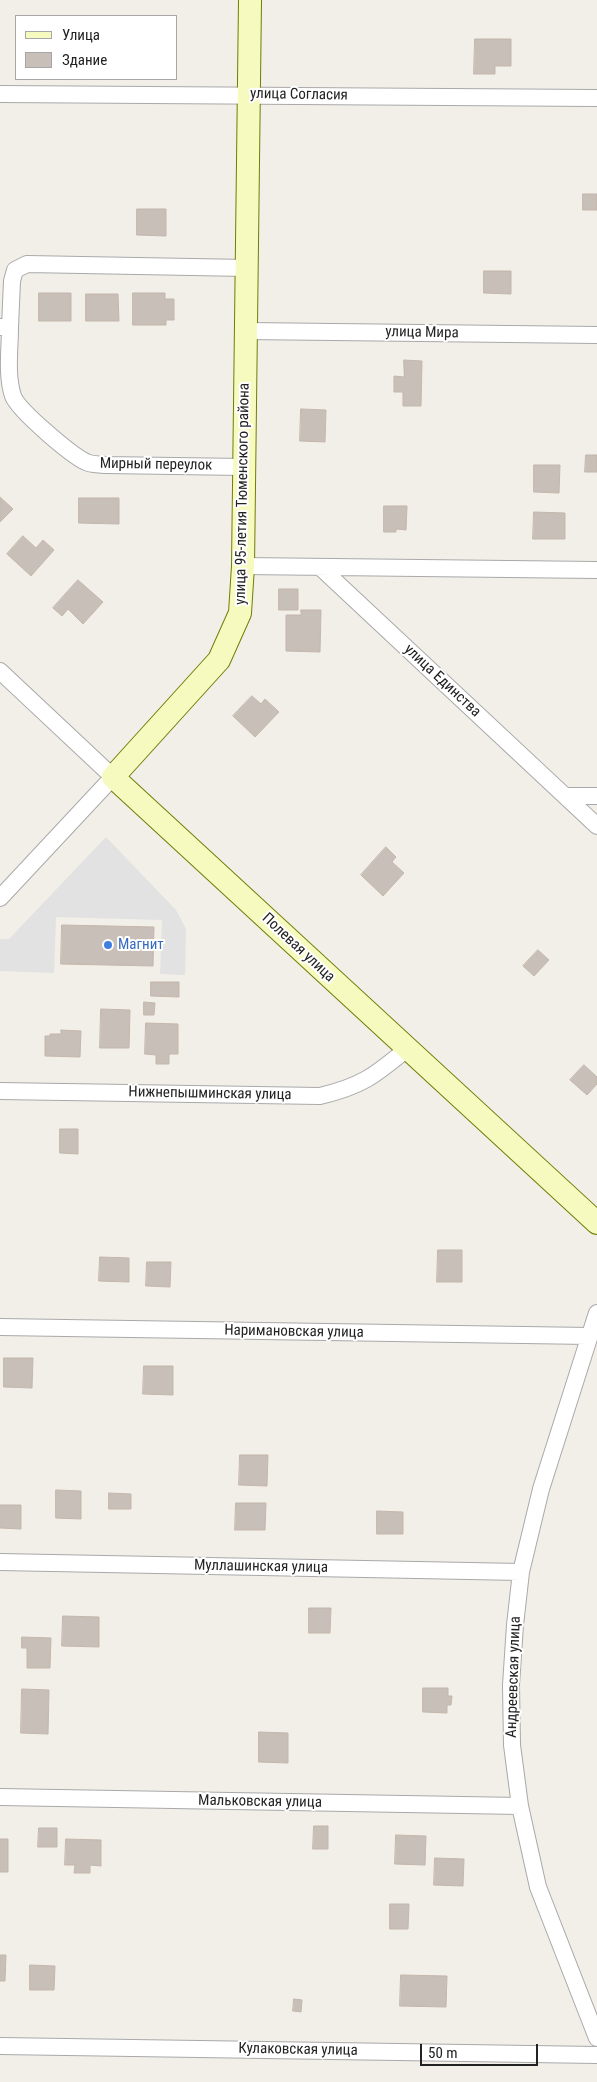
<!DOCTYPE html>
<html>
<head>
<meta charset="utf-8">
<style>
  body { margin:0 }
  #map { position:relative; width:597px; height:2082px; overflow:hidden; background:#f2efe9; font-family:"Roboto Condensed",sans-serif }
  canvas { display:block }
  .legend { position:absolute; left:15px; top:15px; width:162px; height:65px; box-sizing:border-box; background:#fff; border:1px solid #a7a7a7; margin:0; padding:6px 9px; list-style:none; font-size:15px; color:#222 }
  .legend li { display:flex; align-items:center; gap:10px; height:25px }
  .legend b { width:25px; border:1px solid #a7a7a7 }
  .scale { position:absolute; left:420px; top:2044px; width:118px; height:22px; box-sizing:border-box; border:2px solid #222; border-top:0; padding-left:6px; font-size:15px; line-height:18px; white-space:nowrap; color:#222; -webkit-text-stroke:4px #fff; paint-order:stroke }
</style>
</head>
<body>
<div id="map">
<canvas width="597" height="2082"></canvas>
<ul class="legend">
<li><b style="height:6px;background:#f7fabf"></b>Улица</li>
<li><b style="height:14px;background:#c7bfb8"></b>Здание</li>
</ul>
<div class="scale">50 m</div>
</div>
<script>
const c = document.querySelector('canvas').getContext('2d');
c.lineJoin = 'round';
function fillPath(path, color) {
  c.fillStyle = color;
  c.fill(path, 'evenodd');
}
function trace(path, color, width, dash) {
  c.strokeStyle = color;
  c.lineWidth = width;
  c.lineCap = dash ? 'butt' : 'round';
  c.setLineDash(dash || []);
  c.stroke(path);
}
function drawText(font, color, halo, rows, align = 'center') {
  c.font = font + ' "Roboto Condensed",sans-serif';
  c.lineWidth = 4;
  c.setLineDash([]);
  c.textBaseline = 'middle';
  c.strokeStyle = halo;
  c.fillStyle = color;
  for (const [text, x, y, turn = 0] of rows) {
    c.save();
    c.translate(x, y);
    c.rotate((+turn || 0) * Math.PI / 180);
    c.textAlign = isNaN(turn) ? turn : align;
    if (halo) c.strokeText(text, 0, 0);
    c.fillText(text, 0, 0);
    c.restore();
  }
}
fillPath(new Path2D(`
  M106 837 176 910 186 929 185 975 160 974 162 920 56 917 54 973 0 971V939H9Z`), '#e2e2e2');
const building = new Path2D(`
  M475 39H511V66H495V74H474Z
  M583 194H597V210H583Z
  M137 209H166V236L137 235Z
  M484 271H511V294L484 293Z
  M39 293H71V321H39Z
  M133 293H165V299H174V320H166V325H133Z
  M86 294H118L119 321H86Z
  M404 360 422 361 421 406H403V392H394V376L404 377Z
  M301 409 326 410 325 442 300 441Z
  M586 455H597V472H585Z
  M534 465H560L559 493 534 492Z
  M0 497 13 509 0 522Z
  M79 498H119V524L79 523Z
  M384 506H407L406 530 396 529V532H384Z
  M534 512 565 513V539H533Z
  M23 536 36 548 43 540 54 550 31 576 7 554Z
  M78 580 103 602 83 624 68 609 62 616 53 608Z
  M279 589H298V610H279Z
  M301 610H321L320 652 286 651V615H301Z
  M252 696 261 704 265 699 279 712 255 737 233 716Z
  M386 847 396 857 392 862 404 873 383 896 361 875Z
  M62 925 154 927 153 966 61 964Z
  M538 950 549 960 534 976 523 966Z
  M151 982H179V997L151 996Z
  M144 1002 155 1003 154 1015H144Z
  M101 1009 130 1010 129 1048H100Z
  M146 1023 178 1024V1054H169V1064H156V1055L145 1054Z
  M61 1030 81 1031 80 1057 45 1056V1036H50V1034H61Z
  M584 1065 597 1077V1084L587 1095 570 1080Z
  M60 1129H78V1154L60 1153Z
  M438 1250H462V1282H437Z
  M100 1257 129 1258V1282L99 1281Z
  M147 1262H171L170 1287 146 1286Z
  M4 1358H33L32 1388 4 1387Z
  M144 1366H173V1395L143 1394Z
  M240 1455H268L267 1486 239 1485Z
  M56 1490 81 1491V1519L56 1518Z
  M109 1493 131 1494V1509H109Z
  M236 1503H266L265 1530H235Z
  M0 1505H21V1529L0 1528Z
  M377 1511 403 1512V1534H377Z
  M309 1608H331L330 1633H309Z
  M63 1616 99 1617V1647L62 1646Z
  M22 1637 51 1638 50 1668H27V1648H22Z
  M423 1688H448V1696H452L451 1705H447V1713L423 1712Z
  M22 1689 49 1690 48 1734 21 1733Z
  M259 1732 288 1733V1763L259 1762Z
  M314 1826H328V1849H313Z
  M39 1828H57V1847H38Z
  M396 1835 426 1836 425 1865 395 1864Z
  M0 1839H8V1872H0Z
  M66 1839 101 1840V1866L90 1865V1873H74L75 1865H65Z
  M435 1858 464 1859 463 1886 434 1885Z
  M390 1904H409L408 1929H390Z
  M0 1955H6L5 1981H0Z
  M30 1965 55 1966 54 1990H30Z
  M401 1975 447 1976 446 2007 400 2006Z
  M294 1999 302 2000 301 2012 293 2011Z`);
fillPath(building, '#c7bfb8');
trace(building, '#c4b6ab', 1);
const street = new Path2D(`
  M0 94 597 98
  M1 327H10L12 281 15 270 27 264 247 268
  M10 327C10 349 6 375 13 396 18 410 71 455 86 462 92 465 99 464 105 465L244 467
  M246 331 597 335
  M243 566 597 570
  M320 567 597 826
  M0 671 113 777 0 898
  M565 796H597
  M0 1091 320 1096C362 1086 374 1076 407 1049
  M597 1313 541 1489 521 1572 515 1625 511 1685 512 1745 520 1806 538 1887 597 2038
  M0 1327 589 1336
  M0 1562 521 1572
  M0 1797 520 1806
  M0 2046 597 2055`);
const secondary = new Path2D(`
  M250 0 243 566 240 613 219 660 113 777 597 1223`);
trace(street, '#a9a9a9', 18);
trace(secondary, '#707d05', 24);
trace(street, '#fff', 16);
trace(secondary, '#f7fabf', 22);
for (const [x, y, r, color] of [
  [108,945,5,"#3f7fe0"]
]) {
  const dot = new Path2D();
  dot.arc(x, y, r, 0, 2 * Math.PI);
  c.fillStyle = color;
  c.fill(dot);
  trace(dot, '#fff', 2);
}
drawText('15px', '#222', '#fff', [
  ["улица Согласия",299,95,1],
  ["улица Мира",422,333,1],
  ["Мирный переулок",156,465,1],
  ["улица 95-летия Тюменского района",243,494,-89],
  ["улица Единства",442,681,43],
  ["Полевая улица",298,948,43],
  ["Нижнепышминская улица",210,1094,1],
  ["Наримановская улица",294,1332,1],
  ["Муллашинская улица",261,1567,1],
  ["Андреевская улица",514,1677,-88],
  ["Мальковская улица",260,1802,1],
  ["Кулаковская улица",298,2050,1]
]);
drawText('15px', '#366cbe', '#fff', [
  ["Магнит",118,945]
], 'left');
</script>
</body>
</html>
